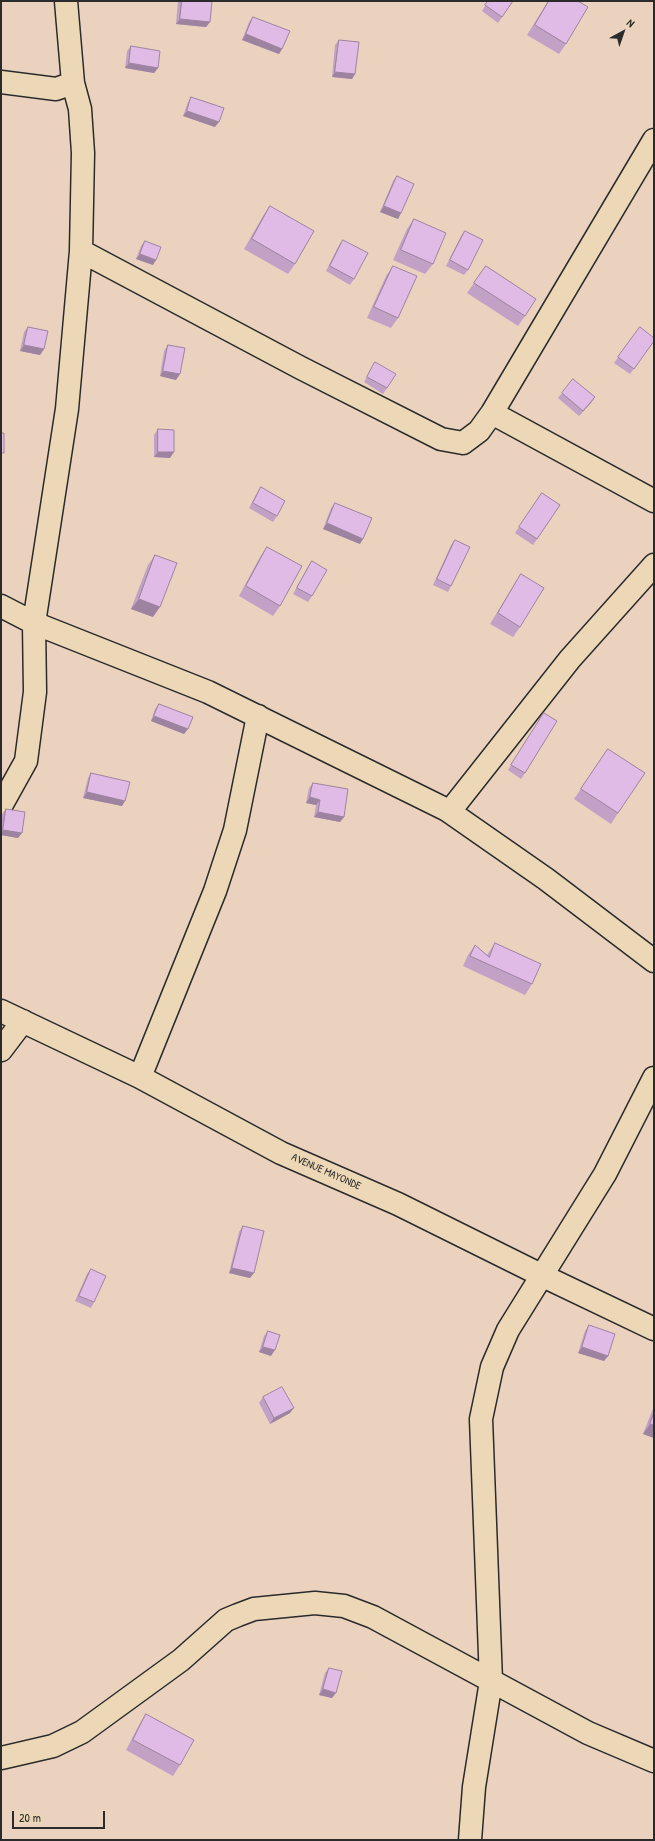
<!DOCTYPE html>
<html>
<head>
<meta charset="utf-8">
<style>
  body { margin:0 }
  #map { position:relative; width:655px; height:1841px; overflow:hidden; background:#ead2bf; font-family:"Patrick Hand",sans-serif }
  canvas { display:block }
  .frame { position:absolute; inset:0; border:2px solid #2b2b2b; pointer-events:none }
  .north { position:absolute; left:603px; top:12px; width:40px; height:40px; -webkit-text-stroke:3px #ecd8b6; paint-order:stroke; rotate:40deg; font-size:11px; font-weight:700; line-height:16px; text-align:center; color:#2b2b2b }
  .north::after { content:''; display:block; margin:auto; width:14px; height:18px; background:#2b2b2b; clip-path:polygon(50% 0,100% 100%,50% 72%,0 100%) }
  .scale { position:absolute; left:12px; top:1811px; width:93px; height:18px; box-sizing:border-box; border:2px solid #2b2b2b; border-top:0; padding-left:5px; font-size:12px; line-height:14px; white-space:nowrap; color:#2b2b2b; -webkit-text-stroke:3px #ecd8b6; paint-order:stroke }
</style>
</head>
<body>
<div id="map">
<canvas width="655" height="1841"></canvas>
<div class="frame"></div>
<div class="north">N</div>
<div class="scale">20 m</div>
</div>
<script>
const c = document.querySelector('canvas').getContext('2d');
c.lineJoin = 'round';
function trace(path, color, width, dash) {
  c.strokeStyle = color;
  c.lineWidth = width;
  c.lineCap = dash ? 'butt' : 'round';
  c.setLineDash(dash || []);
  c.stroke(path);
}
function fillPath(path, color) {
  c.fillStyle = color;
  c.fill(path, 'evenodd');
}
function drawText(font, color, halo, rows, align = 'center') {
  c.font = font + ' "Patrick Hand",sans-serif';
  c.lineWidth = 3;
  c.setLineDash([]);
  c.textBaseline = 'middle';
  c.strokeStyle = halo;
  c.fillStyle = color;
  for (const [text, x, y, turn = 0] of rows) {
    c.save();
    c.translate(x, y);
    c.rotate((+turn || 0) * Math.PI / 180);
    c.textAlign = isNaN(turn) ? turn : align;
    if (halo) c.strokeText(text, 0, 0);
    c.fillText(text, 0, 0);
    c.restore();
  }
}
const street = new Path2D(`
  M1 82 56 89 73 83
  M81 251 301 368 441 439 463 443 479 431 492 413 654 140
  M492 413 654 501
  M1 606 34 623 208 692 447 810 546 879 654 961
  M1 806 26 761 35 692 34 623 67 409 81 251 83 153 80 109 73 83 66 1
  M447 810 454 806 570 659 654 565
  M1 1011 140 1077 281 1153 398 1204 541 1275 654 1329
  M1 1050 23 1021
  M140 1077 215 891 235 830 258 716
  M1 1758 53 1746 82 1732 181 1660 226 1620 238 1615 254 1609 315 1603 344 1606 373 1617 588 1733 654 1761
  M470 1840 474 1787 491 1681 481 1419 492 1367 508 1330 605 1174 654 1078`);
trace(street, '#2b2b2b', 25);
trace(street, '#ecd8b6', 22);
fillPath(new Path2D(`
  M178 1H212L210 22 206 27 176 24Z
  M488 1H513L498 23 482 11Z
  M548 1H578L566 44 559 54 527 35Z
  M253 17 282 49 279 54 242 40 249 22Z
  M339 40 355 74 352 79 332 77 335 45Z
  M131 46 158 68 154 73 125 68 127 51Z
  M191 97 215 127 183 116 188 102Z
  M397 176 401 213 398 219 380 212 393 181Z
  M270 206 295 264 288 274 244 249 263 216Z
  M414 219 433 264 425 274 393 260 407 229Z
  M465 231 468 270 464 275 446 266 461 236Z
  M343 240 354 279 350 285 326 271 339 245Z
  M145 241 153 265 136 259 141 246Z
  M393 266 398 318 391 328 367 318 386 276Z
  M486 266 525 316 518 326 467 293Z
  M28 327 44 349 40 355 20 351 24 332Z
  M640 327 654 341 630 374 614 363Z
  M168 345 176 380 160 376 164 351Z
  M375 362 387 388 383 394 364 382Z
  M562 393 595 397 579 416 558 398Z
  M158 429 170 458 154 457V435Z
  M261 487 277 516 273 522 249 508 257 493Z
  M542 493 560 505 533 545 515 533Z
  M335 503 360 544 323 529 331 508Z
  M455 540 451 586 448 592 433 585 451 545Z
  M267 547 280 606 273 616 239 596 260 557Z
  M155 555 153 617 131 609 148 565Z
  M312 561V596L308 602 293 594 308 567Z
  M521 574 520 627 513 637 490 624 514 585Z
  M159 704 188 729 184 734 151 721 155 709Z
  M544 713 525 773 521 779 508 770Z
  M608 749 618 813 611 824 574 799Z
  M91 773 122 806 83 798 88 778Z
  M313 783 344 817 340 822 314 817 316 805 306 803 309 788Z
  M6 809 18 838 1 835V823L2 814Z
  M495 943 532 984 525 995 463 966 468 955 475 945 487 955Z
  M243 1226 250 1278 229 1273 239 1232Z
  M91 1269 94 1302 91 1308 75 1301 87 1274Z
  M589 1325 608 1356 604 1361 578 1353 585 1331Z
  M268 1331 271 1356 259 1352 264 1336Z
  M263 1397 290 1413 270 1424 259 1403Z
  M654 1406V1438L643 1434Z
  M329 1668 332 1698 319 1695 325 1673Z
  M146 1714 180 1765 173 1776 126 1750 139 1725Z`), '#c1a1c5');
fillPath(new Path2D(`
  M180 19 210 22 206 27 176 24Z
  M246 34 282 49 279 54 242 40Z
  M129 63 158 68 154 73 125 68Z
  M335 72 355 74 352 79 332 77Z
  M187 111 219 122 215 127 183 116Z
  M384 206 401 213 398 219 380 212Z
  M140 254 156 260 153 265 136 259Z
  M24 345 44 349 40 355 20 351Z
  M163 371 180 374 176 380 160 376Z
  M595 397 591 403 579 416 583 411Z
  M158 452H174L170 458 154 457Z
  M327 523 363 539 360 544 323 529Z
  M139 599 160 607 153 617 131 609Z
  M154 716 188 729 184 734 151 721Z
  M87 792 125 801 122 806 83 798Z
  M310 797 320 800 316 805 306 803Z
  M318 812 344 817 340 822 314 817Z
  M3 830 22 833 18 838 1 835V833Z
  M232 1268 254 1273 250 1278 229 1273Z
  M263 1347 275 1350 271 1356 259 1352Z
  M582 1347 608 1356 604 1361 578 1353Z
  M294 1408 290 1413 270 1424 274 1418Z
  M650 1424 654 1425V1438L643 1434Z
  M323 1689 336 1693 332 1698 319 1695Z`), '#9d83a0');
const building = new Path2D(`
  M182 1H212L210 22 180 19Z
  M488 1H513L502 17 485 5Z
  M549 1H578L588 7 566 44 535 25Z
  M253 17 290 31 282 49 246 34Z
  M339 40 359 42 355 74 335 72Z
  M131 46 160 51 158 68 129 63Z
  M191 97 224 108 219 122 187 111Z
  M397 176 414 184 401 213 384 206Z
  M270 206 314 231 295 264 252 239Z
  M414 219 446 233 433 264 401 250Z
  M465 231 483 240 468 270 450 260Z
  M343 240 368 253 354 279 330 266Z
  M145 241 161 247 156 260 140 254Z
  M393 266 417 276 398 318 374 307Z
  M486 266 536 299 525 316 474 283Z
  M28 327 48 331 44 349 24 345Z
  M640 327 654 338V341L634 369 618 357Z
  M168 345 185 348 180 374 163 371Z
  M375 362 396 374 387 388 367 377Z
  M573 379 595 397 583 411 562 393Z
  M158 429 174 430V452H158Z
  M1 433H4V453H1Z
  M261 487 285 501 277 516 253 503Z
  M542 493 560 505 537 539 519 527Z
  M335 503 372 518 363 539 327 523Z
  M455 540 470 547 451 586 437 579Z
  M267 547 302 566 280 606 246 586Z
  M155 555 177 563 160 607 139 599Z
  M312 561 327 570 312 596 297 588Z
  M521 574 544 588 520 627 498 613Z
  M159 704 193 717 188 729 154 716Z
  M544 713 557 721 525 773 511 765Z
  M608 749 645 773 618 813 581 789Z
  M91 773 130 782 125 801 87 792Z
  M313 783 348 789 344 817 318 812 320 800 310 797Z
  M6 809 25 812 22 833 3 830Z
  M495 943 541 964 532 984 470 956 475 945 489 957Z
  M243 1226 264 1231 254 1273 232 1268Z
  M91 1269 106 1276 94 1302 79 1296Z
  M589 1325 615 1334 608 1356 582 1347Z
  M268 1331 280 1335 275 1350 263 1347Z
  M282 1387 294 1408 274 1418 263 1397Z
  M654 1413V1425L650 1424Z
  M329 1668 342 1671 336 1693 323 1689Z
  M146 1714 194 1740 180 1765 133 1740Z`);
fillPath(building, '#e0bbe5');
trace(building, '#9d83a0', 1);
drawText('11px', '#2b2b2b', '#ecd8b6', [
  ["AVENUE MAYONDE",326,1172,24]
]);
</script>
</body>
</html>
